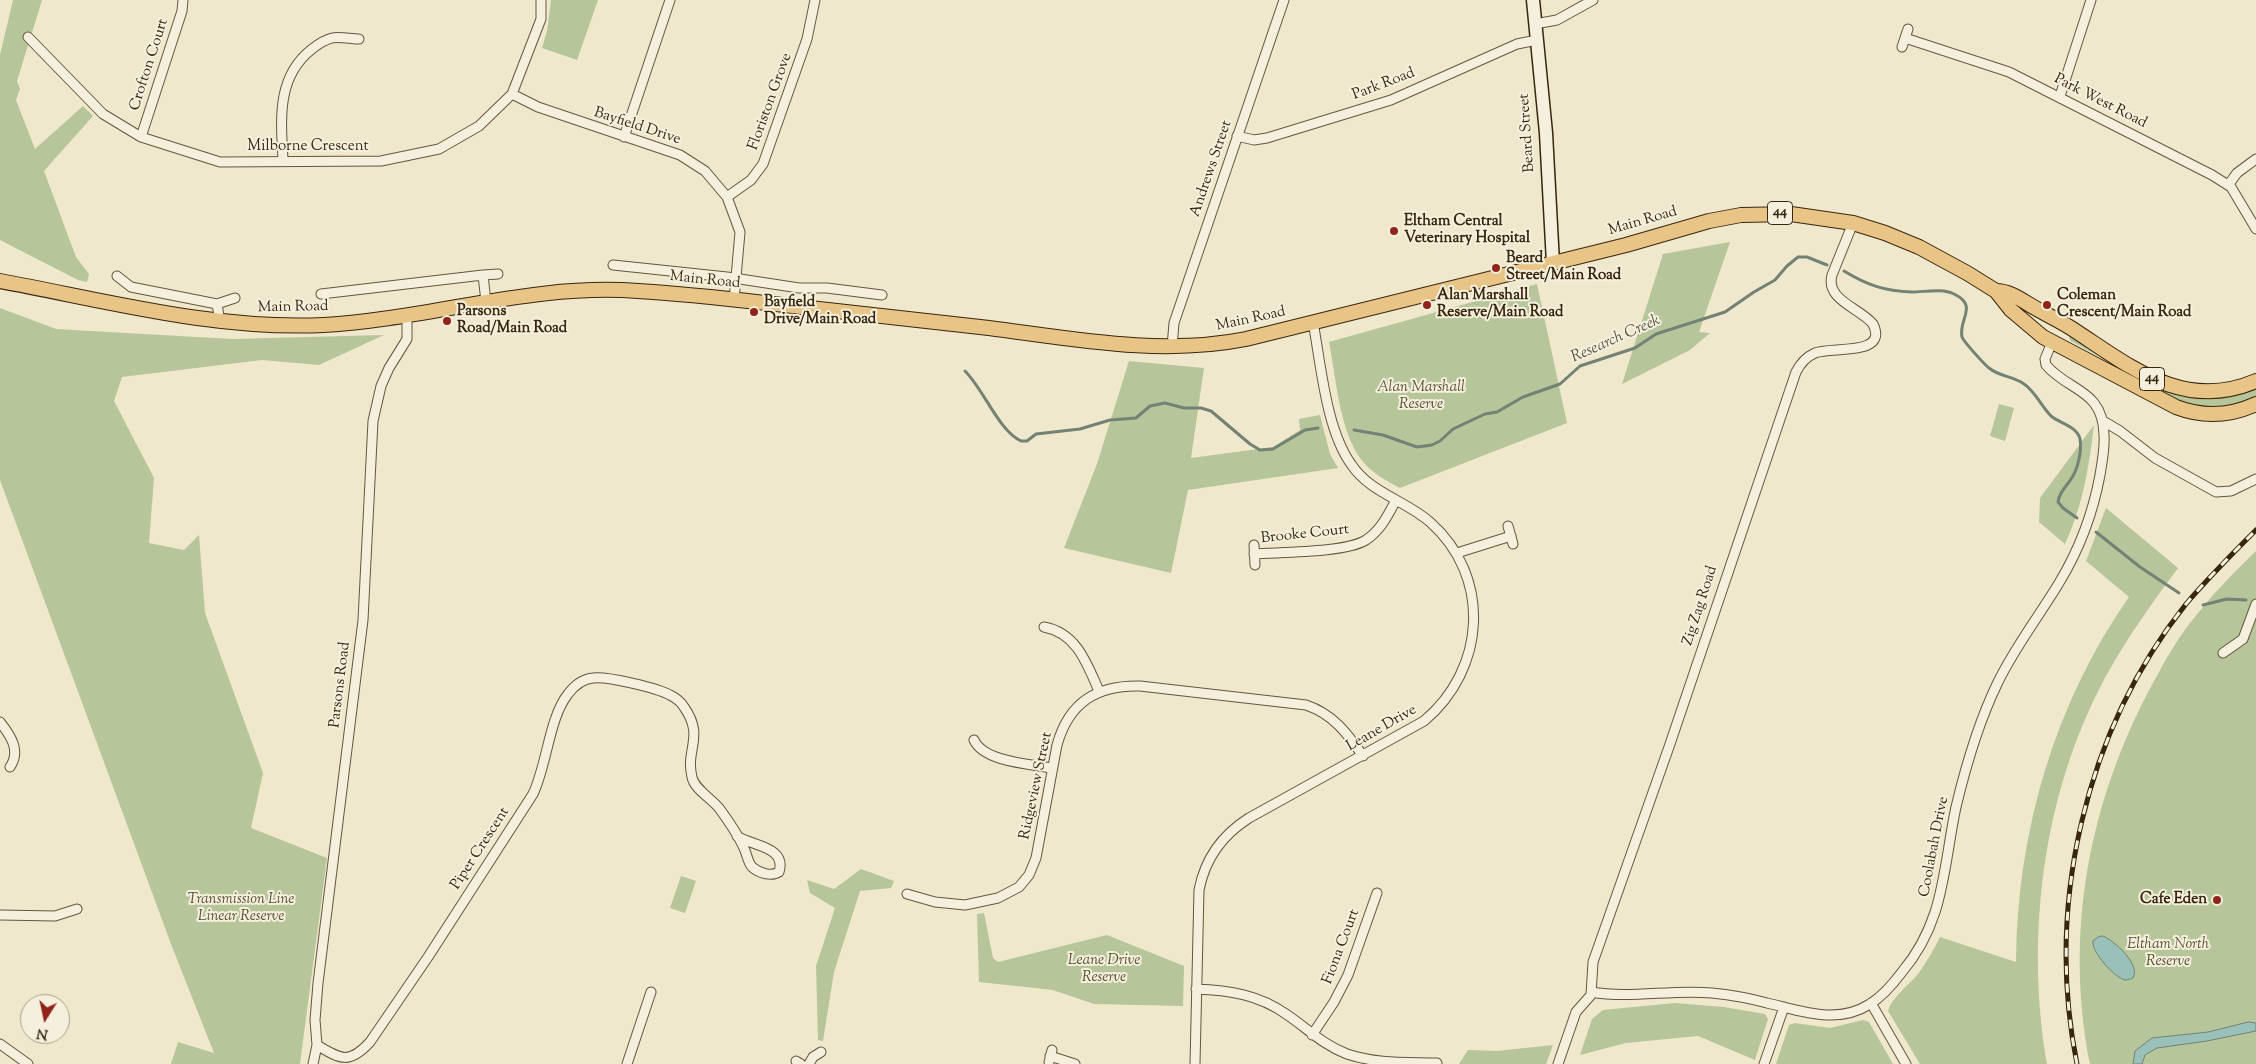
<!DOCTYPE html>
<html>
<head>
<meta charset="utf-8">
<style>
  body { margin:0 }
  #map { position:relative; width:2256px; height:1064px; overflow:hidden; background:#efe8cc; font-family:"Sorts Mill Goudy",serif }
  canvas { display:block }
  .north { position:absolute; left:20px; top:994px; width:50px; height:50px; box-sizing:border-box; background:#f5f0de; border:1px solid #a99f8a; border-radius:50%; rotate:190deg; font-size:14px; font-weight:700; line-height:20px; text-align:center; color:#38260d }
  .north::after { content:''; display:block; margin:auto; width:18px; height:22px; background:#8f2418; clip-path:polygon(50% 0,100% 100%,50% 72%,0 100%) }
</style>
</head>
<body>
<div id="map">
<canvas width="2256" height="1064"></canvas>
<div class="north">N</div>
</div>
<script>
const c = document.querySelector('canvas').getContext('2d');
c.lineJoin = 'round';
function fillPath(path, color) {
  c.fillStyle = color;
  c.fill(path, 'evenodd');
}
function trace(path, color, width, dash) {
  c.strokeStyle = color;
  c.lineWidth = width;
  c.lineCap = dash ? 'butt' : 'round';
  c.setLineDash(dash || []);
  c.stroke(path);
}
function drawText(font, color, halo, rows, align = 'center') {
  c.font = font + ' "Sorts Mill Goudy",serif';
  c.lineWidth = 4;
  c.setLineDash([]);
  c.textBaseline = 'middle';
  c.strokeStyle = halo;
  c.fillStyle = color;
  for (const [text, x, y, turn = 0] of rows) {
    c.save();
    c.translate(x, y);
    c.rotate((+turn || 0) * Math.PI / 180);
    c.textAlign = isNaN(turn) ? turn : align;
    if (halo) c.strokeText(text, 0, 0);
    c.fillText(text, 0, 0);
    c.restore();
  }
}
fillPath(new Path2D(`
  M13 0H42L17 81 20 89 16 100 35 149 83 106 93 116 44 171 76 257 89 274 87 282 78 280 0 240V55Z
  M551 0H598L577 60 542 48 547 31Z
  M1730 242 1699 332 1710 333 1690 350 1622 384 1663 254Z
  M1537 284 1567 423 1400 488C1385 480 1370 472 1360 458 1339 428 1336 377 1329 342Z
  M0 308 56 329 232 339 384 335 319 365 262 360 122 377 114 401 154 478 149 543 184 550 199 535 205 613 263 773 251 828 327 858 300 1064H171L178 1042 214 1053 171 944 0 480Z
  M2071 336 2159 386H2256V398C2194 423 2161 392 2108 364L2100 357 2071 341 2069 338Z
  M1129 361 1204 368 1191 458 1273 447 1300 430 1299 419 1320 415 1330 454 1338 468 1188 490 1171 573 1064 548 1097 464Z
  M1999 404 2014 408 2005 441 1990 436Z
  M2094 425C2089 467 2083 505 2065 544L2039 522 2040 498Z
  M2106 508 2178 568C2152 603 2127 638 2106 676 2043 792 2025 935 2047 1064H1920L1888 1011C1892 997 1909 985 1918 974 1926 962 1934 950 1940 937L2016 962C2017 833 2054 704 2129 597L2086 561Z
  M2256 551V1064H2090C2065 938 2087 812 2145 698 2159 672 2172 646 2190 623 2210 597 2232 574 2256 551Z
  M861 869 894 881 891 888 860 891 834 972 823 1041 818 1040 816 966 835 908 810 893 807 880 834 889Z
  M681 876 696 881 685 913 670 908Z
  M984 913 993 958 998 962 1107 935 1184 966 1183 1006 1094 1004 1053 990 979 982 977 914Z
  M1675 1003 1724 1007 1765 1014 1768 1019 1755 1060 1698 1036 1626 1043 1580 1055 1592 1019 1603 1010Z
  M1863 1020 1869 1022 1893 1064H1776L1789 1025 1795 1023 1830 1028Z
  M1553 1045 1546 1064H1459L1468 1050 1497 1051Z`), '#b6c69a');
const water = new Path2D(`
  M2103 936C2115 941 2141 965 2133 978 2132 979 2127 980 2125 980 2115 978 2091 952 2093 941L2098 937Z
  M2249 1022 2256 1023V1031L2207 1041 2157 1048 2145 1055 2142 1064H2133L2135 1051 2152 1038 2208 1032Z`);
fillPath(water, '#9ac0ba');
trace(water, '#738275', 1);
trace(new Path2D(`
  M1844 271C1867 285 1884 291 1912 292 1925 292 1942 288 1954 294 1979 306 1958 319 1962 337 1964 342 1984 364 1989 368 2000 377 2013 376 2024 384 2035 391 2041 406 2051 416 2059 423 2077 426 2080 439 2082 451 2078 469 2071 479 2066 487 2059 492 2058 502L2063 508 2077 518
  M965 371C984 390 999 431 1021 441H1027L1036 434 1080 429 1110 420 1136 418 1150 406 1165 403 1184 408H1201L1211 411 1250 444 1260 450 1273 449 1305 430 1318 428
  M1354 430 1383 435 1417 447 1432 445 1440 441 1453 429 1485 414 1497 412 1523 397 1560 384 1580 366 1635 348 1656 334 1725 312 1754 292 1775 280 1787 266 1798 257H1807L1827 265
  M2096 532 2140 567 2179 593
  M2203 605 2227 599 2246 600`), '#738275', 3);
const street = new Path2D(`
  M1535 24 1557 20 1593 0
  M28 37 103 114 141 137 220 162 381 161 439 149 479 126 512 94 541 19V0
  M1905 38 2009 72 2212 175 2231 187 2256 229
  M1902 47 1908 29
  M512 94 538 107 680 155 705 171 727 197 740 232 734 300
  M2060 96 2091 0
  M1237 136 1254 140 1267 138 1391 100 1517 44 1537 40
  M141 137 182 11 183 0
  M624 137 670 0
  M283 160C281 120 276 77 312 49 317 45 324 40 332 38 339 36 351 39 359 39
  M2229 184 2237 173 2256 159
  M727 197 751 180 763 164 807 39 815 0
  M613 265 727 277 799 288H827L882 295
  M483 275 498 274
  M117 276 131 287 217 304 220 322
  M321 294 483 275 486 302
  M217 304 235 298
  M1172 347 1174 323 1284 0
  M2103 421 2120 431 2155 458 2216 492 2231 491 2256 479
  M1508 526 1513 544
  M1254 545 1255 565
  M1457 553 1511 536
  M1254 554C1281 552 1345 553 1366 540 1381 530 1388 515 1396 500
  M1044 627C1077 633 1087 664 1099 691
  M2223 653 2243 639 2256 604
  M0 722C11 736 21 751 10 767
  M974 740C984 762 1030 764 1052 768
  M907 894 935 902 965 905 998 898 1019 887 1029 875 1036 858 1057 745C1069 702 1097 685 1140 686L1306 705C1333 714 1347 733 1363 756
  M0 915 55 916 77 909
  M1196 989C1229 990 1259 995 1286 1014 1307 1028 1323 1045 1347 1054 1377 1064 1406 1062 1437 1063
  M1591 992C1631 999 1672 989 1712 993 1731 995 1749 998 1767 1003 1802 1011 1837 1025 1870 1004 1883 996 1893 984 1902 972 1945 921 1943 868 1956 807 1966 765 1979 721 1998 682 2015 647 2039 616 2059 583 2079 550 2093 513 2100 475 2102 462 2105 448 2104 435 2103 389 2069 392 2046 365L2045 359 2052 342
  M1871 1003 1906 1064
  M1312 1035 1334 1002 1348 975 1377 893
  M0 1044 28 1064
  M317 1045C341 1060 350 1064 370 1042L428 957 533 794C547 765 549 718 568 694 574 686 582 679 593 678 607 676 657 688 670 695 676 698 681 702 684 707 705 737 685 749 692 777 694 789 711 798 719 808 727 819 737 833 743 846 747 853 747 861 752 867 759 873 771 877 779 872 787 846 751 846 737 836
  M1050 1056 1075 1064
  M796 1061 801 1064
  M1049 1062 1052 1050
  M313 1064 317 1045 315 1020 318 983 363 620 373 421 381 386 389 368 407 339V316
  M627 1064 651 992
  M809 1064 813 1057 821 1052
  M1195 1064 1199 890C1205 859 1222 835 1249 818L1424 721C1486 669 1492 577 1430 522 1405 500 1370 493 1351 464 1326 429 1321 365 1313 322
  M1558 1064 1576 1012 1591 995 1593 962 1670 744 1796 372C1800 364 1806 357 1815 353 1830 346 1889 357 1873 324 1860 308 1825 300 1832 275L1853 223
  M1764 1064 1784 1007`);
const secondary = new Path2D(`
  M1533 0 1546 133 1553 263`);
const primary = new Path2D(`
  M0 281C108 301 214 330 324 325 429 319 532 283 638 291 692 294 747 301 801 307 864 314 926 321 989 328 1074 339 1161 356 1246 339L1626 245 1709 221 1741 215 1791 214 1853 223 1885 233 1919 247 1967 273 1996 291 2011 310 2043 337 2176 407C2202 417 2230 416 2256 404
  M1996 291C2011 291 2024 302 2037 309 2049 316 2062 322 2074 330 2131 367 2184 412 2256 381`);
trace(street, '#66563d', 11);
trace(secondary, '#38260d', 15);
trace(primary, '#38260d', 16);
trace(street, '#f5f0de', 9);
trace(secondary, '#f5f0de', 12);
trace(primary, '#e8c486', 14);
const rail = new Path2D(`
  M2077 1064C2045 905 2085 731 2186 604 2208 578 2232 554 2256 530`);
trace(rail, '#38260d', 5);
trace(rail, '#f5f0de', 3, [9]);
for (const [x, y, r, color] of [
  [1394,231,5,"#8f2418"],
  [1496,268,5,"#8f2418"],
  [1427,305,5,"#8f2418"],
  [2047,305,5,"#8f2418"],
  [754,312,5,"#8f2418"],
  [447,321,5,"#8f2418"],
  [2217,900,5,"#8f2418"]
]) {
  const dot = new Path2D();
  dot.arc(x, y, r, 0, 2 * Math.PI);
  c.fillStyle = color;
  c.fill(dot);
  trace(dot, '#f5f0de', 2);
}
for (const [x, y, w] of [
  [1780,213,25],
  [2152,379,25]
]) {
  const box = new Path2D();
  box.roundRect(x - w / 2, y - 11.5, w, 23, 4);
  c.fillStyle = '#f5f0de';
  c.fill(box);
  trace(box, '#38260d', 1);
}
drawText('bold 14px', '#38260d', null, [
  ["44",1780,213],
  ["44",2152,379]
]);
drawText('15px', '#38260d', '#f5f0de', [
  ["Crofton Court",150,65,-72],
  ["Park Road",1384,85,-21],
  ["Floriston Grove",771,102,-70],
  ["Park West Road",2100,102,27],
  ["Bayfield Drive",637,127,18],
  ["Beard Street",1528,133,-94],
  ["Milborne Crescent",308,147],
  ["Andrews Street",1212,169,-71],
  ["Main Road",1643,222,-16],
  ["Main Road",705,281,6],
  ["Main Road",293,308,-1],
  ["Main Road",1251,320,-12],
  ["Brooke Court",1305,535,-6],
  ["Zig Zag Road",1701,606,-72],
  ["Parsons Road",341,685,-83],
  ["Leane Drive",1382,729,-30],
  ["Ridgeview Street",1037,786,-78],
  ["Coolabah Drive",1935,847,-79],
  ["Piper Crescent",481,849,-57],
  ["Fiona Court",1342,947,-69]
]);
drawText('bold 15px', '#38260d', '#f5f0de', [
  ["Eltham Central",1404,222],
  ["Veterinary Hospital",1404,239],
  ["Beard",1506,259],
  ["Street/Main Road",1506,276],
  ["Alan Marshall",1437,296],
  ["Reserve/Main Road",1437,313],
  ["Coleman",2057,296],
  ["Crescent/Main Road",2057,313],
  ["Bayfield",764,303],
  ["Drive/Main Road",764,320],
  ["Parsons",457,312],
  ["Road/Main Road",457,329],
  ["Cafe Eden",2207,900,"right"]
], 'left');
drawText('italic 15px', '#584e30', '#f5f0de', [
  ["Alan Marshall",1421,388],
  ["Reserve",1421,405],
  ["Transmission Line",241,900],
  ["Linear Reserve",241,917],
  ["Eltham North",2168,945],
  ["Reserve",2168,962],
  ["Leane Drive",1104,961],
  ["Reserve",1104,978]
]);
drawText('italic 16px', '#555441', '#f5f0de', [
  ["Research Creek",1616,340,-24]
]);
</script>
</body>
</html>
